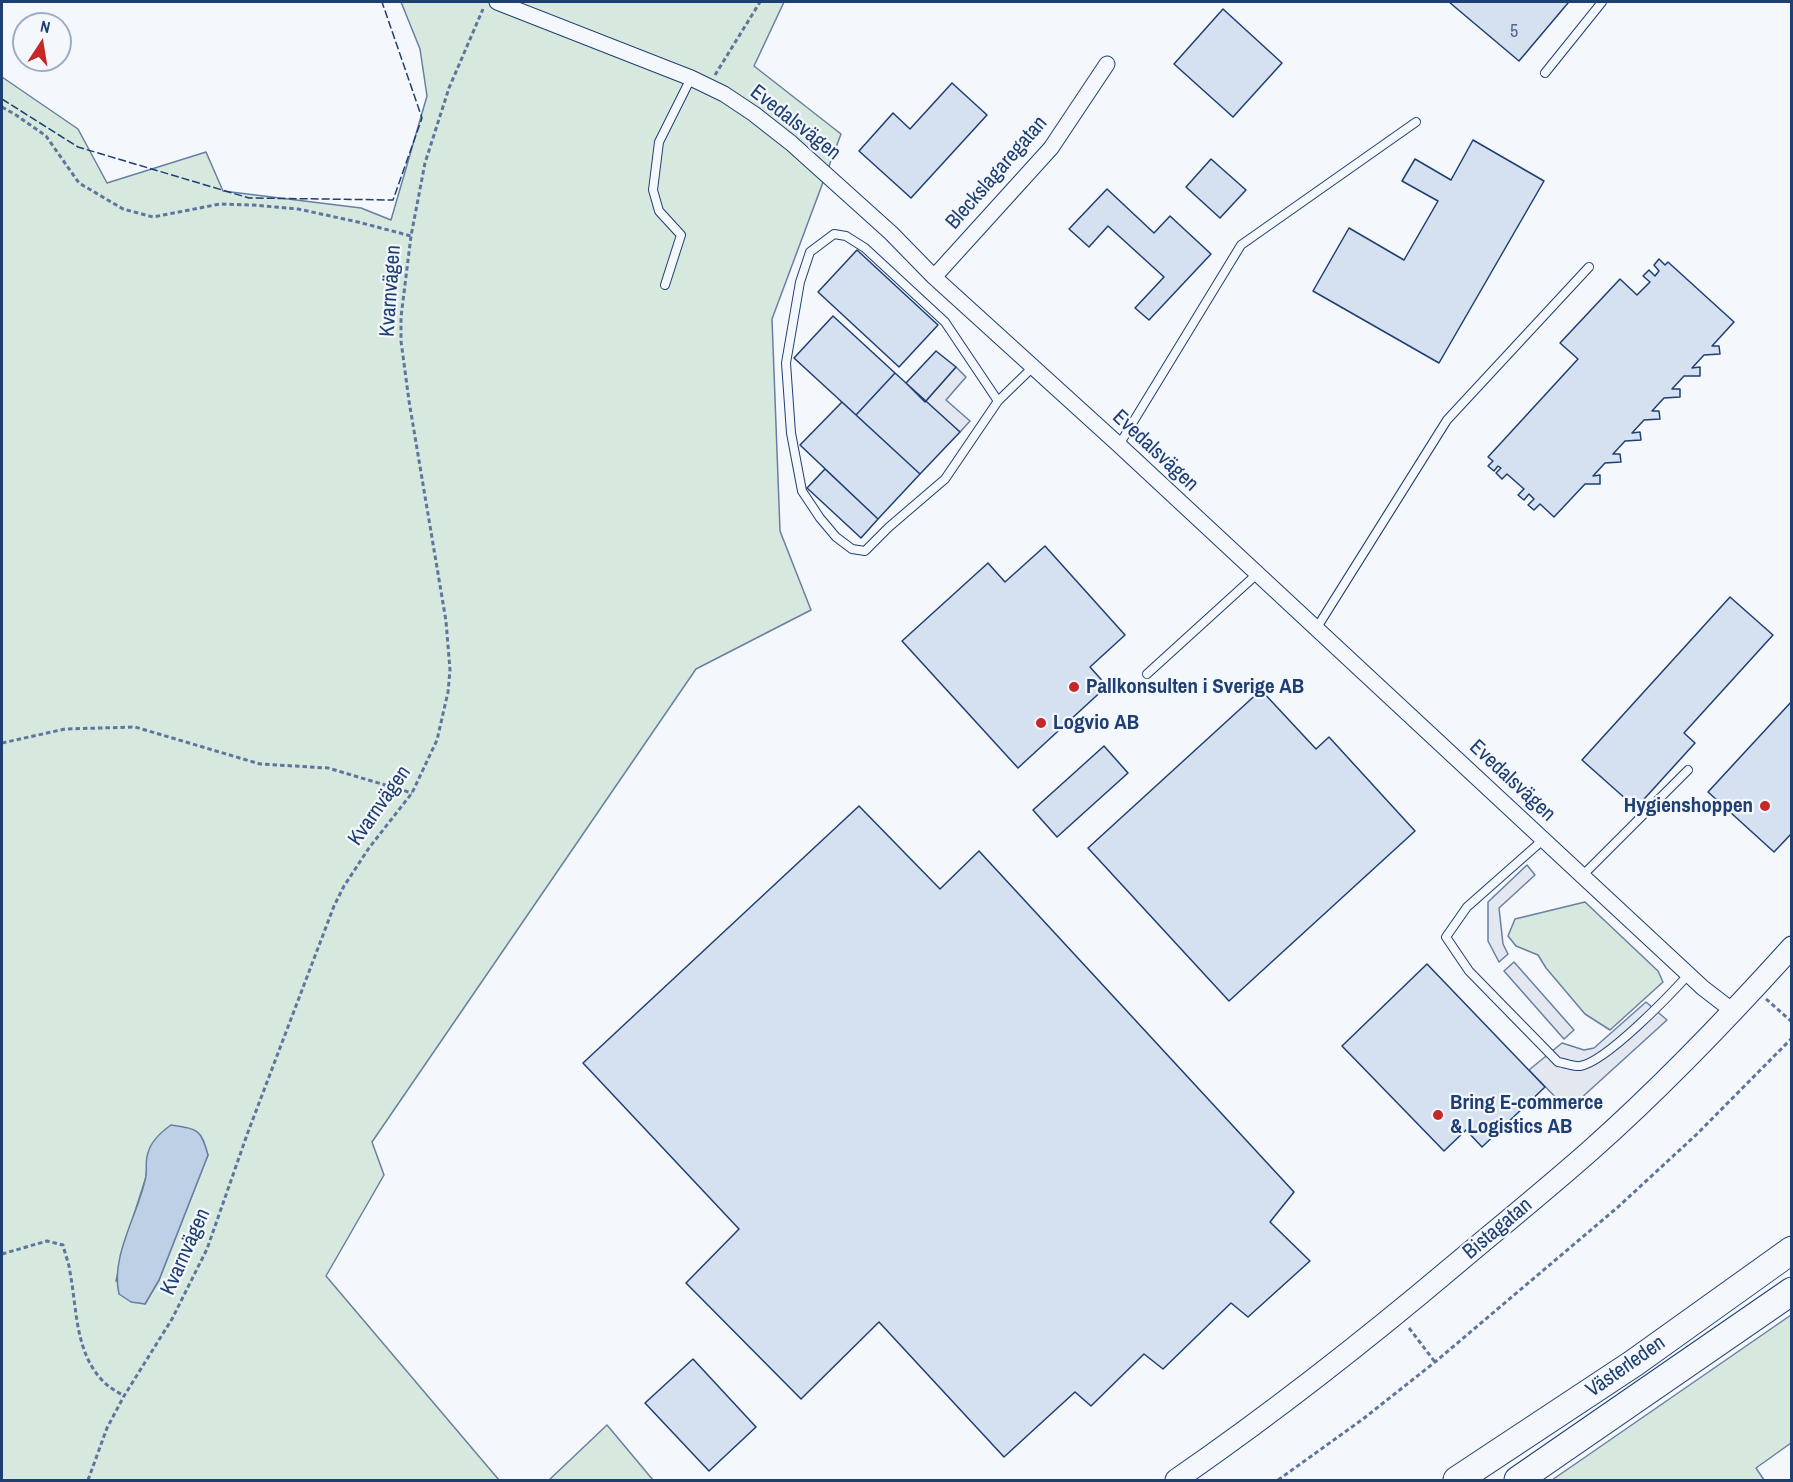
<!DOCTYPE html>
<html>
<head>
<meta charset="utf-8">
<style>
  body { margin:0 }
  #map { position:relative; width:1793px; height:1482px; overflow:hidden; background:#f4f7fb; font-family:"Archivo Narrow",sans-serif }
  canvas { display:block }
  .frame { position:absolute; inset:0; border:3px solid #1d3f73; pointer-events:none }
  .north { position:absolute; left:12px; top:12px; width:60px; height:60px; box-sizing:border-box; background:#f4f7fb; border:2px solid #9eadc5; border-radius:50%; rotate:12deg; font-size:16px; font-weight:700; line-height:24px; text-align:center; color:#1d3f73 }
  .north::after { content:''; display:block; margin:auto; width:21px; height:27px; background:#c62828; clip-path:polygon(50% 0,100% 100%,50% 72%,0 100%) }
</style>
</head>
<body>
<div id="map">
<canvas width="1793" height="1482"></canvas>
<div class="frame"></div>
<div class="north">N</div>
</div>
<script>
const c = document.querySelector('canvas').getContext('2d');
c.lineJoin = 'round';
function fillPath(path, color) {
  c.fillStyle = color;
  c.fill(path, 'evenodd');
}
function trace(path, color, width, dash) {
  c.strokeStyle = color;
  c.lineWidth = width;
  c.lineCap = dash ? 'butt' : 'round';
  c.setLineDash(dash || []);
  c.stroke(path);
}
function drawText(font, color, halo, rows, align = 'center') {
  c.font = font + ' "Archivo Narrow",sans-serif';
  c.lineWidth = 4.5;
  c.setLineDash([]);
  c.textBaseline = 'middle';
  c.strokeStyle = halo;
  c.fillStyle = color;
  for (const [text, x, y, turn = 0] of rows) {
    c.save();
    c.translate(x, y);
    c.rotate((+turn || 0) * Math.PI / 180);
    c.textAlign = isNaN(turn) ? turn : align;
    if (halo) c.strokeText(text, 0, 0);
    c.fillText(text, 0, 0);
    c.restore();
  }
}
const green = new Path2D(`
  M401 2H784L754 66 841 134 772 319 780 531 811 610 696 669 372 1142 384 1175 326 1276 499 1480H2V77L78 129 107 183 206 152 223 191 361 208 391 220 427 96 420 49ZM148 1153 208 1155 159 1280 145 1304 116 1281 125 1243 146 1177Z
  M1585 902 1658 971 1663 982 1610 1030 1585 1014 1546 968 1538 955 1516 946 1508 936 1515 919Z
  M1791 1315V1443L1756 1468 1764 1480H1552Z
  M607 1425 653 1480H549Z`);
fillPath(green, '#d7e8df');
trace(green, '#687fa3', 1.5);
const parking = new Path2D(`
  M956 367 966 377 946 400 970 421 960 432 925 402Z
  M1527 865 1535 875 1499 908 1503 944 1508 954 1499 962 1488 941V902Z
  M1514 962 1574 1030 1564 1039 1504 971Z
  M1646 1002 1667 1020 1568 1110 1529 1070 1562 1043 1584 1050 1594 1048Z`);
fillPath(parking, '#e3e8f0');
trace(parking, '#687fa3', 1.5);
const water = new Path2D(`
  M171 1125C198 1129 201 1129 208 1155L159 1280 145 1304 131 1302 119 1294C110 1256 139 1213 146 1176 147 1169 145 1160 148 1153 151 1141 161 1132 171 1125Z`);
fillPath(water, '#bed0e5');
trace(water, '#687fa3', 1.5);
const building = new Path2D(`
  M1449 2H1567L1568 3 1519 61Z
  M1223 9 1282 63 1233 117 1174 64Z
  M952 83 987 115 911 198 859 151 893 113 910 129Z
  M1473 140 1544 181 1439 363 1313 291 1349 228 1404 260 1438 201 1402 181 1415 159 1451 180Z
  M1211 159 1246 190 1220 218 1186 187Z
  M1107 189 1154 233 1170 216 1211 254 1149 320 1135 308 1164 277 1108 226 1089 247 1069 229Z
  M857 250 938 325 899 367 818 292Z
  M1659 259 1665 265 1668 262 1734 322 1712 346H1719L1720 354 1704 355 1692 368 1700 367V376H1684L1672 389H1680V397L1664 398 1652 411H1659L1660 419 1644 420 1632 433 1640 432 1641 440 1625 441 1613 454H1620L1621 462 1605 463 1593 476 1600 475V484H1585L1554 517 1540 504 1534 510 1528 505 1534 499 1529 494 1524 500 1518 495 1524 489 1507 474 1502 479 1496 473 1501 468 1498 466 1494 471 1488 466 1493 461 1488 457 1578 359 1560 343 1620 279 1637 295 1650 282 1643 276 1649 270 1655 276 1659 271 1654 265Z
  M833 316 895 373 856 415 794 358Z
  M936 351 956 367 925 402 906 383Z
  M895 373 960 432 920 474 856 415Z
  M842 402 920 474 878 519 800 445Z
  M825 469 878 519 861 538 807 488Z
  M1045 546 1125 635 1090 667 1107 686 1018 768 902 641 988 563 1005 582Z
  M1730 597 1773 635 1684 733 1695 743 1636 808 1582 760Z
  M1261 690 1316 749 1329 737 1415 831 1229 1001 1088 848Z
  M1792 701V833L1774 852 1708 792Z
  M1104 746 1128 773 1057 837 1033 810Z
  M859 806 940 889 979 851 1294 1192 1270 1222 1310 1261 1248 1317 1231 1303 1163 1369 1144 1354 1091 1406 1075 1392 1004 1457 879 1322 801 1399 686 1283 739 1229 583 1063Z
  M1427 964 1545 1087 1482 1147 1466 1130 1444 1151 1342 1046Z
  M693 1359 756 1427 709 1471 645 1403Z`);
fillPath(building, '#d5e0f0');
trace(building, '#1d3f73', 1.5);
const lane = new Path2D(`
  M1545 73 1602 2
  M665 285 681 235 659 211 653 190 659 142 691 78
  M998 401 945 322 865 248 846 236 834 234 810 252 800 282 786 363 791 433 802 491 820 518 836 537 852 549 865 551 889 527 945 479 998 401 1033 367
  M1119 445 1241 245 1416 122
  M1316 629 1447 420 1589 267
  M1147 674 1257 574
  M1544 839 1467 907 1446 937 1469 971 1558 1062C1565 1063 1574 1067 1580 1066 1606 1062 1670 995 1689 974
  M1582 876 1688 770`);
const street = new Path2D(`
  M497 2 691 78 724 94 754 114 791 143 891 233 934 277 1119 445 1703 988 1733 1011
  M934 277 1051 148 1107 64`);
const secondary = new Path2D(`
  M1176 1480C1273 1413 1366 1340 1456 1264 1501 1226 1547 1189 1591 1150 1662 1087 1728 1018 1792 947`);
const highway = new Path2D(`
  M1457 1480 1634 1363 1792 1250
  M1518 1480 1792 1291`);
trace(lane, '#1d3f73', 10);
trace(street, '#1d3f73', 17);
trace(secondary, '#1d3f73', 23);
trace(highway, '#1d3f73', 29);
trace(new Path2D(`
  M715 75 760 2
  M2 107 16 115 46 136 79 183 123 209 153 217 220 204 253 205 298 209 358 222 411 236
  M2 743 65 729 135 727 260 764 328 768 412 793
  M1766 999 1792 1022
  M2 1254 47 1241 63 1245C65 1254 69 1263 70 1272 77 1309 75 1350 101 1379 108 1387 116 1391 124 1396
  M1409 1328 1435 1362
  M88 1480 107 1428 124 1396 172 1319 207 1249 248 1132 334 906 344 886 369 848 412 793 437 740 448 692 450 670 446 621 409 401 401 341V317L411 236 425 163 449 88 483 9
  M1278 1480 1363 1419 1435 1362 1618 1207 1697 1134 1792 1038`), '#5e769c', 3, [4.5, 3]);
trace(lane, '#f4f7fb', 8);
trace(street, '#f4f7fb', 15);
trace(secondary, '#f4f7fb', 21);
trace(highway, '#f4f7fb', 27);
trace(new Path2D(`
  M2 99 78 147 249 198 393 200 422 118 382 2`), '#1d3f73', 1.5, [8, 3]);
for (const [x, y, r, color] of [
  [1074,687,6,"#c62828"],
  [1041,723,6,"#c62828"],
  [1765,806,6,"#c62828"],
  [1438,1115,6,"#c62828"]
]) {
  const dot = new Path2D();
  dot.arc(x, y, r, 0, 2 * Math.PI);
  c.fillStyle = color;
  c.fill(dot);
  trace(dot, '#f4f7fb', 2);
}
drawText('18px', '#4b6792', null, [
  ["5",1514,32]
]);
drawText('21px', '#1d3f73', '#f4f7fb', [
  ["Evedalsvägen",795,123,38],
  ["Bleckslagaregatan",997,173,-49],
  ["Kvarnvägen",391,291,-86],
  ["Evedalsvägen",1155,451,43],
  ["Evedalsvägen",1512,781,43],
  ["Kvarnvägen",380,806,-55],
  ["Bistagatan",1498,1229,-40],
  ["Kvarnvägen",186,1252,-66],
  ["Västerleden",1626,1367,-35]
]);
drawText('bold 21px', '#1d3f73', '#f4f7fb', [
  ["Pallkonsulten i Sverige AB",1086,687],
  ["Logvio AB",1053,723],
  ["Hygienshoppen",1753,806,"right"],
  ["Bring E-commerce",1450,1103],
  ["& Logistics AB",1450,1127]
], 'left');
</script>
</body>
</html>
